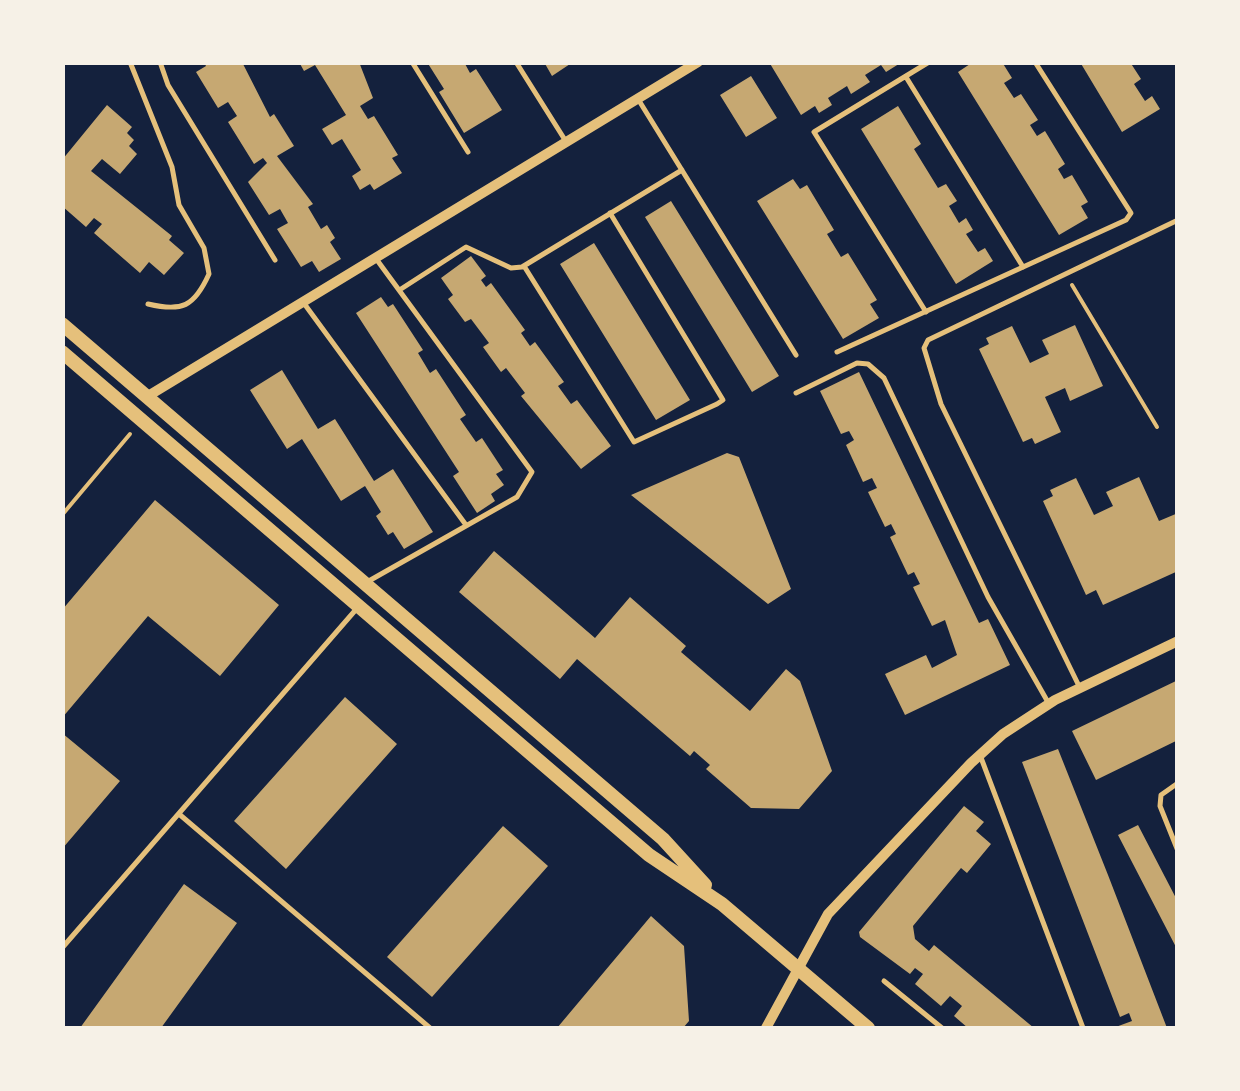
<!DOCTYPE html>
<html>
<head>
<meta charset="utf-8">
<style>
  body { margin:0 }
  #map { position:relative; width:1240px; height:1091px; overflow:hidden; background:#14213d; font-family:"Source Sans 3",sans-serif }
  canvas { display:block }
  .frame { position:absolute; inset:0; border:65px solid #f6f1e7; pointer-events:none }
</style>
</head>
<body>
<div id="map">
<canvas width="1240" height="1091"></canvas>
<div class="frame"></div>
</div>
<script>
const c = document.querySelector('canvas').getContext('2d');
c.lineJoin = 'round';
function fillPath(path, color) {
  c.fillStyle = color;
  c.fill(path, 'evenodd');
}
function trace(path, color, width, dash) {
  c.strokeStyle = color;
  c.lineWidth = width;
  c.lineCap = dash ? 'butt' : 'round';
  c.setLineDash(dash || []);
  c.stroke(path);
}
fillPath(new Path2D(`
  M204 62H242L270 117 274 114 294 146 277 156 313 204 308 207 321 229 327 225 335 238 330 242 341 259 319 272 312 261 301 267 277 229 288 223 280 209 269 215 248 182 267 163 263 158 254 164 228 122 237 116 228 102 218 108 196 72 206 66Z
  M299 62H359L373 98 360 106 368 119 374 116 398 155 392 158 402 173 374 190 370 184 360 190 352 176 361 170 342 139 332 145 322 129 346 115 315 65 304 71Z
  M427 62H464L470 73 476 69 502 110 464 133 439 92 444 89Z
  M544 62H573L552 76Z
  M769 62H902L886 72 881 65 865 75 870 82 851 94 847 86 828 98 832 105 819 113 815 106 801 115Z
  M973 62H1002L1012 78 1004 83 1014 98 1021 94 1038 120 1030 125 1037 136 1045 131 1065 164 1058 169 1064 179 1072 175 1088 202 1081 206 1088 218 1059 235 958 72Z
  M1080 62H1130L1141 79 1134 84 1145 101 1152 96 1160 109 1122 132Z
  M751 76 777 118 746 137 720 95Z
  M107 105 132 127 127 133 134 140 129 146 137 154 120 174 102 159 91 171 172 236 169 240 184 253 164 275 149 262 140 273 94 233 102 224 94 218 86 227 62 206V160Z
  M898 106 921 144 914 149 938 188 946 184 957 201 949 206 959 223 966 218 973 230 966 234 978 252 985 248 993 261 956 284 861 129Z
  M793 179 800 189 807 185 834 230 827 234 841 257 848 253 877 300 870 304 879 318 843 339 757 201Z
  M671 201 779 376 752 392 645 217Z
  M594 243 690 400 656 420 560 264Z
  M471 256 486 276 481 280 486 287 491 283 525 330 521 333 530 346 535 342 564 382 558 386 571 404 577 400 611 446 581 469 521 396 525 393 506 368 501 372 483 347 489 343 471 319 465 322 448 299 453 295 441 278Z
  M381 297 388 307 393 304 423 350 418 353 430 373 436 369 466 415 460 419 476 442 482 438 503 470 496 474 504 485 491 494 495 501 477 513 453 476 459 472 356 313Z
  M1075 325 1103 386 1070 401 1065 388 1045 397 1061 432 1035 444 1032 438 1023 442 979 349 989 344 986 338 1012 326 1030 363 1049 354 1042 340Z
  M282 370 318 429 335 419 374 481 393 469 433 532 404 549 393 532 388 535 376 516 381 512 365 486 341 501 302 439 287 449 250 390Z
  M859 372 979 623 988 619 1010 665 905 715 885 674 926 655 932 668 957 655 945 620 932 626 913 587 920 584 914 572 908 575 890 537 896 534 891 524 885 527 868 492 877 488 872 478 863 482 846 445 854 440 849 431 841 434 820 391Z
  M727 453 739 457 791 589 768 604 631 495Z
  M1139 477 1159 521 1178 513V571L1103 605 1096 590 1086 595 1043 501 1053 496 1050 490 1076 478 1094 515 1113 506 1106 492Z
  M155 500 279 605 220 676 148 616 62 718V610Z
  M494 551 595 638 630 597 686 646 681 652 750 711 786 669 800 681 832 771 799 809 751 808 706 769 710 765 694 751 690 756 577 659 560 679 459 592Z
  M1178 680V740L1096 780 1072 731Z
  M345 697 397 744 286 869 234 821Z
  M62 733 120 781 62 849Z
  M1058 749 1108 875 1167 1028H1113L1132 1021 1129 1013 1120 1017 1022 762Z
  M964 806 984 822 976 831 991 844 967 873 961 868 913 926 915 939 929 951 934 945 1034 1028H968L954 1016 962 1006 950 996 941 1006 915 984 923 974 915 968 910 974 860 937 859 932Z
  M1138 825 1178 902V951L1118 835Z
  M503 826 548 866 432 997 387 957Z
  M184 884 237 923 161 1028H80Z
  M651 916 684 946 689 1021 683 1028H557Z`), '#c6a872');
trace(new Path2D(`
  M1072 285 1157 427
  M62 515 130 434`), '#e5c07b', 4);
trace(new Path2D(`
  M130 62 172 167 179 205 204 248 209 274C194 307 182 312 148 304
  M160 62 168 85 275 260
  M412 62 468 152
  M516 62 565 140
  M906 77 1023 267
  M638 99 796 355
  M524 266 634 442 717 404 723 400 610 213
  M401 289 466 247 511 268 522 267 682 170
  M303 302 466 525
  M926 312 814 132 929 62
  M837 352 1126 220 1131 213 1035 62
  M796 393 857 363 868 364 884 378 988 597 1049 704
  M367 582 517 497 532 472 377 260
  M1079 686 941 404 924 348 928 340 1178 220
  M980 755 1083 1028
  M1178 783 1161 795 1160 806 1178 851
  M179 814 430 1028
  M62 948 359 606
  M884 981 942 1028`), '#e5c07b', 5);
trace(new Path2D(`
  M148 396 698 62
  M766 1028 828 914 971 763 1003 734 1055 700 1178 641`), '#e5c07b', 10);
trace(new Path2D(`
  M62 324 663 839 705 885
  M62 352 649 855 722 904 868 1028`), '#e5c07b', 14);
</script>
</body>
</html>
